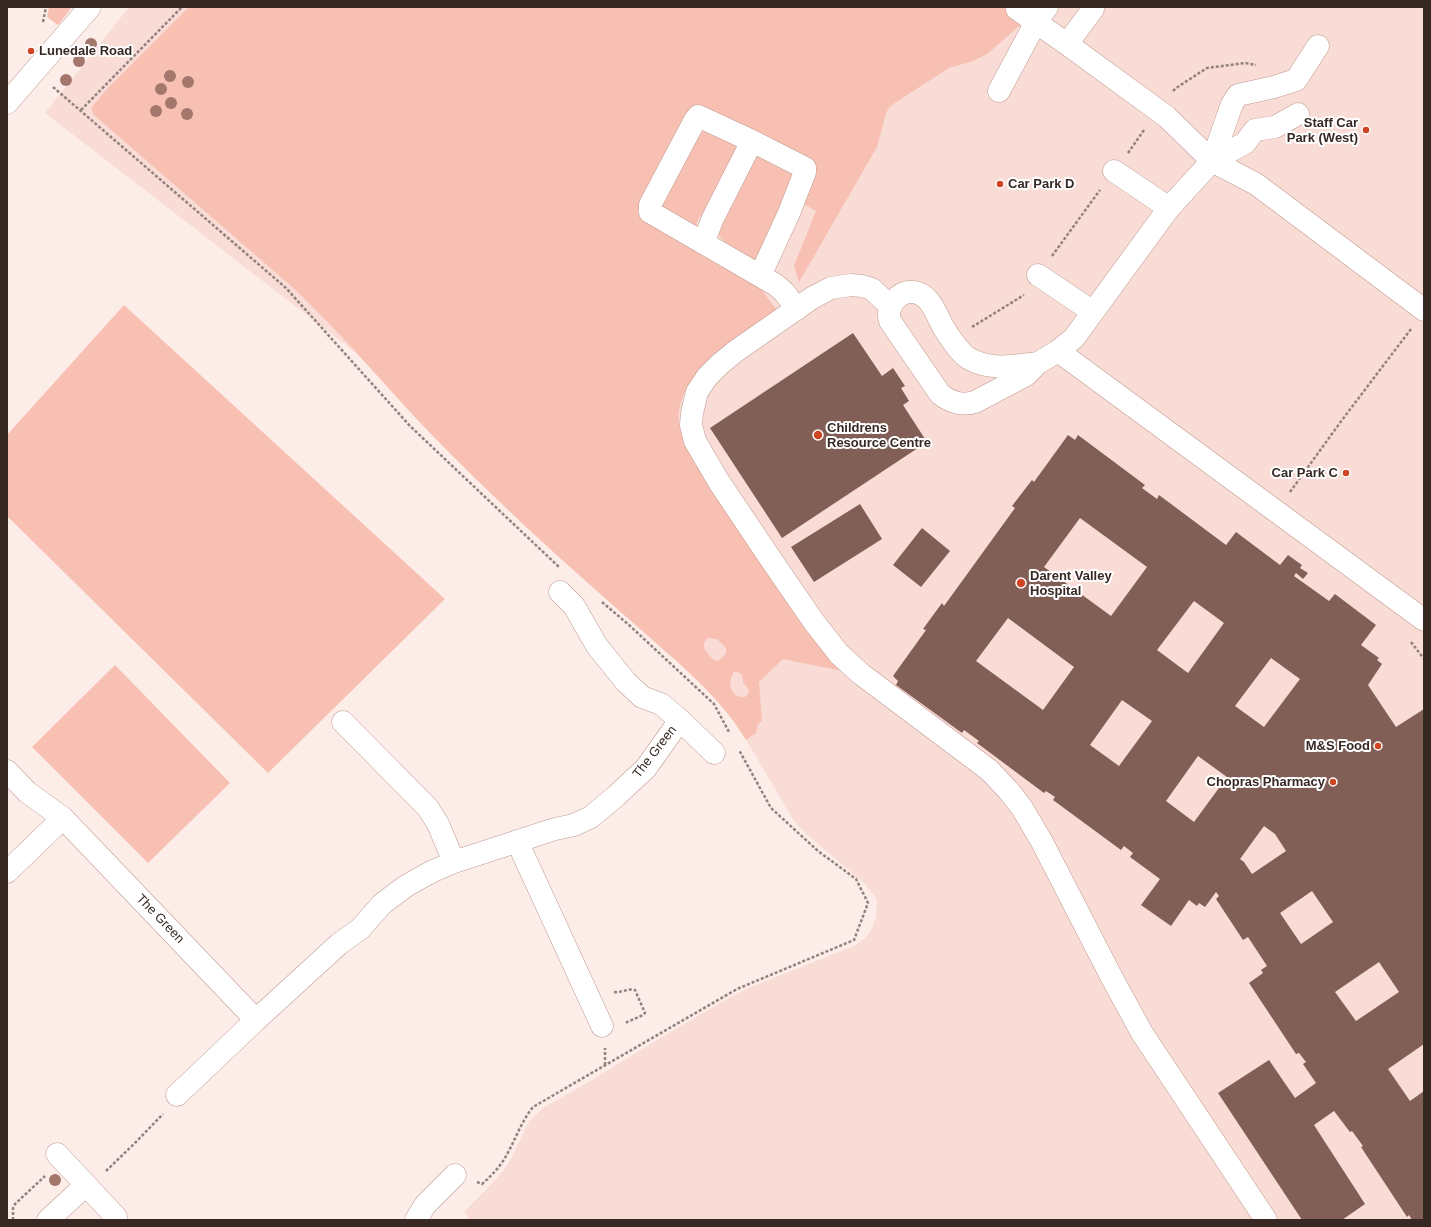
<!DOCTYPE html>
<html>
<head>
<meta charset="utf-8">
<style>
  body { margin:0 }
  #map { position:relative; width:1431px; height:1227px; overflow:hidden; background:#fdede9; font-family:Helvetica,sans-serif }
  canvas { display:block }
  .frame { position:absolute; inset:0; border:8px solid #372824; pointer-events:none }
</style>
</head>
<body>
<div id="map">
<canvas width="1431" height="1227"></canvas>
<div class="frame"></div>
</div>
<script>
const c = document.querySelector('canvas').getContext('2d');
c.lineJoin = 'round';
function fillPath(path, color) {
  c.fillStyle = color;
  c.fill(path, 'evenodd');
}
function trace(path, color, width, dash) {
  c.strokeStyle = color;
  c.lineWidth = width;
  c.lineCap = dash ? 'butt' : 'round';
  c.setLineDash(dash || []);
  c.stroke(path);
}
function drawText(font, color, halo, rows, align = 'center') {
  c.font = font + ' Helvetica,sans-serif';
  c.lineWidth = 4;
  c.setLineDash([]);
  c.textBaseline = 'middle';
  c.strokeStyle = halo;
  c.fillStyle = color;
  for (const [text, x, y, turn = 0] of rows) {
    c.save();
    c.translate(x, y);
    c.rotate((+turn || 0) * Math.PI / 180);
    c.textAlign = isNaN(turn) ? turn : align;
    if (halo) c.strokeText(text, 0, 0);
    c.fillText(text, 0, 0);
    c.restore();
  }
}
fillPath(new Path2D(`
  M129 7H1424V1220H470L464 1212 490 1186 503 1171 511 1159 529 1121 543 1108 587 1083 672 1031 729 998 746 989 856 945 867 936 872 928 876 917 877 902 876 898 864 883 806 834 794 821 738 726 723 707 696 679 588 532 45 113Z`), '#f9dcd5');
fillPath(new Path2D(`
  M49 7H72L58 25 47 17Z
  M189 7H1009L1024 22 987 54 973 61 949 68 890 106 886 113 877 147 799 282 794 266 816 211 804 204 809 182 817 165 695 105 641 206 637 212 639 215 761 289 779 313 702 368C685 386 671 412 683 437L847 672 783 659 759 682 762 721 758 724 756 733 746 740C721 698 684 668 648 636 607 600 566 564 525 526 493 496 461 465 430 433 383 384 340 331 290 285L94 115 92 110V107L108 88ZM708 638 717 639 726 648V653C720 662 715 664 709 655 704 649 701 644 708 638ZM734 672H738L742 675 743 682 749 690 747 695 745 697C730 698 727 683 734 672Z
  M703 130 733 139 731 144 740 148 705 218 700 216 696 224 700 227 698 232 662 209 659 203 694 135 699 138Z
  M754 155 796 176 755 261 734 251 718 235 722 227 718 225Z
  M124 305 445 599 268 773 7 516V435Z
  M115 665 230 783 148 863 32 747Z`), '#f8c0b2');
fillPath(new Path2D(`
  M853 333 882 376 893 368 905 386 901 388 909 401 903 405 927 442 782 538 710 428Z
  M1068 435 1075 440 1078 435 1145 485 1142 488 1157 499 1159 495 1226 545 1236 532 1280 565 1288 555 1302 565 1300 568 1308 573 1303 579 1296 573 1294 576 1329 601 1335 594 1376 625 1361 645 1379 658 1377 660 1382 664 1368 685 1396 727 1424 709V1044L1388 1069 1410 1101 1424 1091V1220H1412L1409 1215 1407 1217 1361 1147 1363 1146 1352 1131 1350 1132 1334 1111 1314 1125 1365 1204 1342 1220H1302L1218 1093 1269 1060 1295 1098 1316 1083 1303 1064 1306 1062 1299 1053 1296 1054 1249 983 1263 973 1261 970 1267 966 1248 937 1243 940 1216 899 1219 896 1216 892 1205 907 1199 903 1197 906 1189 900 1171 926 1141 905 1160 879 1130 857 1133 853 1124 846 1121 850 1053 800 1055 797 1046 791 1044 793 977 743 979 741 964 730 962 733 896 685 898 681 893 676 926 630 923 629 942 603 944 606 1015 508 1012 506 1032 480 1034 482ZM1080 518 1147 567 1111 616 1044 567ZM1194 601 1224 623 1188 673 1157 650ZM1008 618 1074 667 1043 710 976 661ZM1271 658 1300 679 1264 727 1235 706ZM1122 700 1152 721 1119 766 1090 745ZM1198 756 1227 777 1194 822 1166 801ZM1264 826 1275 834 1286 851 1252 874 1244 862 1240 859ZM1312 891 1333 922 1301 944 1280 913ZM1379 962 1399 992 1356 1021 1335 992Z
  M860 504 882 539 814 582 791 547Z
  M922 528 950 551 921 587 893 565Z`), '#815f57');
const minor = new Path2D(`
  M1017 9 1067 44 1167 117 1212 161 1256 184 1424 310
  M1067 44 1093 9
  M999 91 1036 22 1047 7
  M7 103 90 7
  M1212 161 1232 104 1238 95 1274 87 1296 80 1318 46
  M1114 171 1169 208
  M703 243 713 218 752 141
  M1038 275 1093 312
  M760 276 789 213 805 172V168L752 141 698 116 695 120 650 205V212L776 285 784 292 797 309
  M891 307 872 289 862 286 851 285 831 288 812 298 736 351 720 364 707 377 697 392 692 413 691 425 695 441 719 482 772 561 814 622 839 654 861 674 989 770 1008 790 1022 808 1042 842 1112 978 1142 1033 1266 1220
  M1058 351 1424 620
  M1038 363C1014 366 990 371 968 358 961 354 950 338 945 330 936 316 932 294 913 292 905 291 899 295 894 301 889 307 888 314 890 321L940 394C950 402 963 406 975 402L1026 375 1038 363 1058 351 1074 338 1169 208 1212 161 1245 143 1255 130 1275 127 1298 114
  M680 720 714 753
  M343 722 428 808 438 824 454 862
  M7 771 27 792 63 818
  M517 841 602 1026
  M7 872 63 818 256 1020 339 944 360 929 382 904 406 886 431 872 454 862 555 829 574 825 591 817 616 796 646 768 680 720 661 704 642 697 626 682 597 646 574 606 560 592
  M177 1095 256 1020
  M57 1154 116 1217
  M48 1220 86 1185
  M416 1220 425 1205 455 1175`);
trace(minor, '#bf9a90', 23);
trace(new Path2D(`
  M43 22 46 7
  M53 87 286 288 410 426 559 567
  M1173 91 1176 88 1207 68 1245 63 1256 65
  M81 110 182 7
  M1128 153 1144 130
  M1052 256 1100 190
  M972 327 1024 295
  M1290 492 1342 420 1411 329
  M602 602 629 625 714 704 729 732
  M1411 642 1424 659
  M614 992C622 993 628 988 635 990L645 1013 643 1015 625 1023
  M605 1065V1048
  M106 1171 136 1142 163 1114
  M477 1182 482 1184C490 1177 497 1170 503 1161 514 1144 520 1123 533 1107L737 989 854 940 868 903 856 879 818 851 771 808 739 750
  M13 1220V1208L15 1204 45 1176`), '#91827e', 2.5, [3, 2]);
trace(minor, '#fff', 22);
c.fillStyle = '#a3776c';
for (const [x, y] of [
  [91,44],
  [79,61],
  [170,76],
  [66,80],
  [188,82],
  [161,89],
  [171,103],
  [156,111],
  [187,114],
  [55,1180]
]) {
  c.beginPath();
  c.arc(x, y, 6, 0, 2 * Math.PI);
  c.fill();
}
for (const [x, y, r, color] of [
  [31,51,4,"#cf4524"],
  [1366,130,4,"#cf4524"],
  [1000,184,4,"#cf4524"],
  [818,435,5,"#cf4524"],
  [1346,473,4,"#cf4524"],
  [1021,583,5,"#cf4524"],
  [1378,746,4,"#cf4524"],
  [1333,782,4,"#cf4524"]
]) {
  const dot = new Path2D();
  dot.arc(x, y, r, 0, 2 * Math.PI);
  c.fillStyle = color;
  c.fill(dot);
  trace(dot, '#fff', 1.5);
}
drawText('bold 13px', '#372824', '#fff', [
  ["Lunedale Road",39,51],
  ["Staff Car",1358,123,"right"],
  ["Park (West)",1358,138,"right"],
  ["Car Park D",1008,184],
  ["Childrens",827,428],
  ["Resource Centre",827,443],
  ["Car Park C",1338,473,"right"],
  ["Darent Valley",1030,576],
  ["Hospital",1030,591],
  ["M&S Food",1370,746,"right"],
  ["Chopras Pharmacy",1325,782,"right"]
], 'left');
drawText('13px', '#372824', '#fff', [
  ["The Green",655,752,-52],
  ["The Green",160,919,46]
]);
</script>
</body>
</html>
